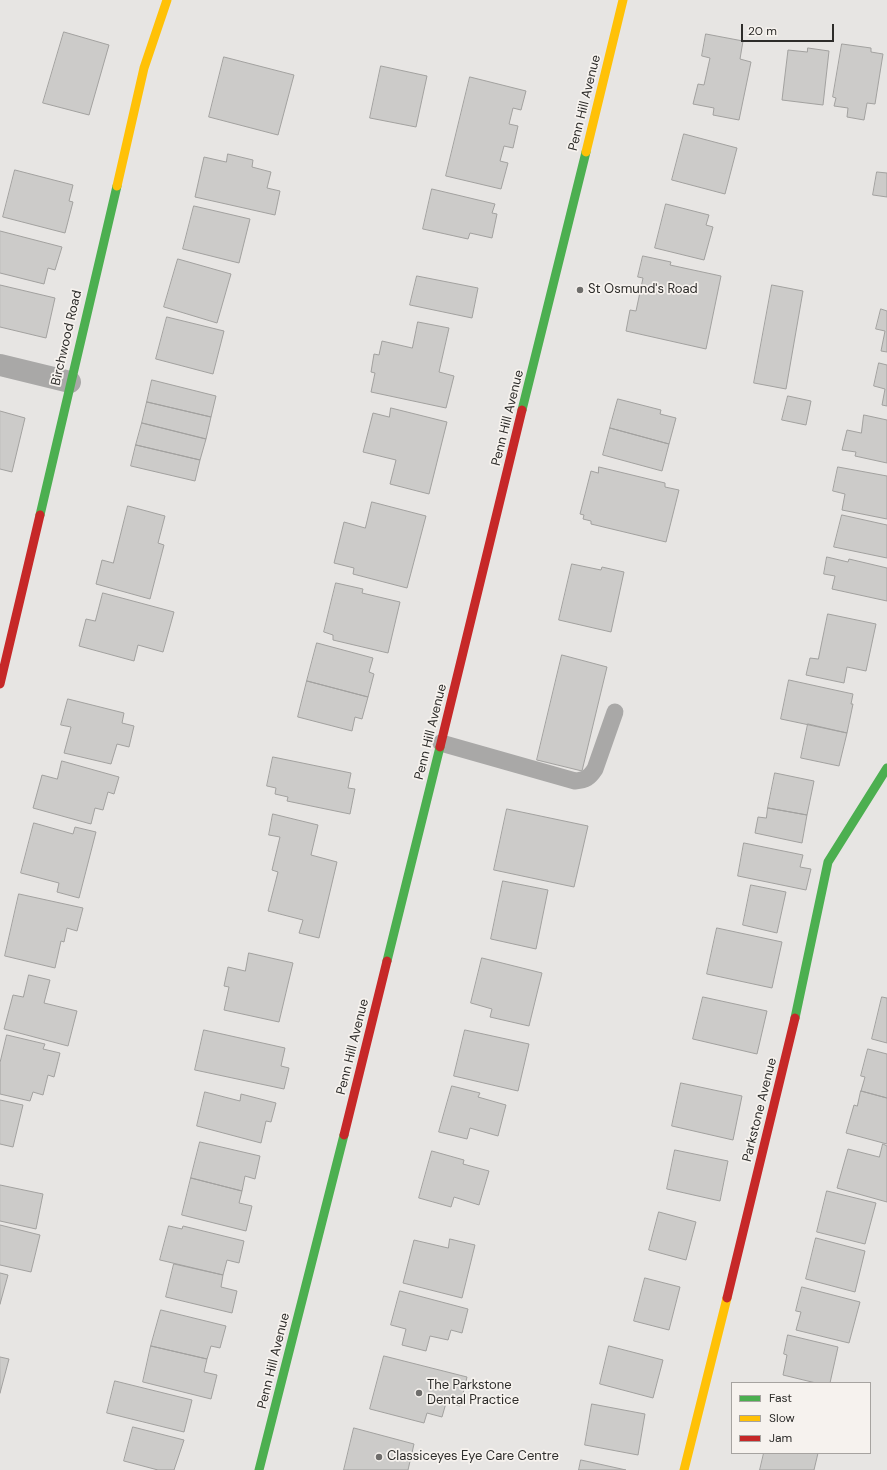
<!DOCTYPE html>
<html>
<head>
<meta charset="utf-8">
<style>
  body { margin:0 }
  #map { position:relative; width:887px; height:1470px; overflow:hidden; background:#e7e5e3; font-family:"DM Sans",sans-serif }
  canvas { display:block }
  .legend { position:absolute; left:731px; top:1382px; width:140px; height:72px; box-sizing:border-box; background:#f6f2ee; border:1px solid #a6a3a0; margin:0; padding:5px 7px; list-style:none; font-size:12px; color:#2d2c2a }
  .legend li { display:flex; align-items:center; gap:8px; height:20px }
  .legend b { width:20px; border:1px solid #a6a3a0 }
  .scale { position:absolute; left:741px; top:24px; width:93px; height:18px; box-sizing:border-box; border:2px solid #2d2c2a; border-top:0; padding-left:5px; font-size:12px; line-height:14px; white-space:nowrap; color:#2d2c2a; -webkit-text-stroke:3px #f6f2ee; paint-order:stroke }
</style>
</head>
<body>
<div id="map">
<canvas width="887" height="1470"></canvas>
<ul class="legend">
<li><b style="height:5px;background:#4caf50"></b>Fast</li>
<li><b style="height:5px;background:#ffc107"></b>Slow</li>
<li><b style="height:5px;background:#c62828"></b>Jam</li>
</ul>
<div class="scale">20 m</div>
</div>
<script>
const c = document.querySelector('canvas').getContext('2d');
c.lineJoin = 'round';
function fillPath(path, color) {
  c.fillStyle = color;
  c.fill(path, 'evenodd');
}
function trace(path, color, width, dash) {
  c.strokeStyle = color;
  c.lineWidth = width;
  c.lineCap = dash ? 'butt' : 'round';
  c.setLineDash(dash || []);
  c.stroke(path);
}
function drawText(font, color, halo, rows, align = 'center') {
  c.font = font + ' "DM Sans",sans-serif';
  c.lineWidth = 3.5;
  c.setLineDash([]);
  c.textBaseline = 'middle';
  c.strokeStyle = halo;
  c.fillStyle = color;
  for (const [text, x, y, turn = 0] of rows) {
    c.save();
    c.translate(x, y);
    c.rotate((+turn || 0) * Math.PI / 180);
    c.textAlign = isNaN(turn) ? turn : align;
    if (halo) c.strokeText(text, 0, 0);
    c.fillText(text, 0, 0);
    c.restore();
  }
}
const building = new Path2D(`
  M64 32 109 45 89 115 43 103Z
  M706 34 743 41 740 59 751 62 739 120 713 115 714 108 693 104 698 84 704 85 710 58 702 56Z
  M842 44 871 48V52L883 54 875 104 867 103 864 120 847 117 848 108 834 106 836 98 833 97Z
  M808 48 829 51 823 105 782 100 788 50 807 52Z
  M224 57 294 75 278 135 209 117Z
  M381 66 427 76 416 127 370 118Z
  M470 77 526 91 521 110 513 108 509 124 518 126 513 148 504 146 500 161 508 163 501 189 446 176Z
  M684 134 737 148 725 194 672 180Z
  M228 154 253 160 252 167 271 172 267 188 280 191 275 215 195 197 204 157 226 162Z
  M15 170 73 185 69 201 73 202 65 233 3 217Z
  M877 172 887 173V197L873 195Z
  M432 189 495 204 492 213 497 214 492 238 470 233 468 239 423 229Z
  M666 204 709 215 706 225 713 227 704 260 655 248Z
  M194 206 250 219 239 263 183 249Z
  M0 231 62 247 55 270 48 268 44 284 0 273Z
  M643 256 671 262 670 265 721 276 706 349 626 331 630 310 636 311 643 278 638 277Z
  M178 259 231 274 217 323 164 307Z
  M417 276 478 288 472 318 410 305Z
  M0 285 55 298 46 338 0 327Z
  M772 285 803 291 786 389 754 383Z
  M881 309 887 311V352L881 351 885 331 876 329Z
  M167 317 224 331 213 374 156 359Z
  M418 322 449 328 439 372 454 376 446 408 371 392 375 373 371 372 374 354 379 355 382 341 412 348Z
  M879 363 887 365V406L882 405 885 389 874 386Z
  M152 380 216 396 211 417 147 402Z
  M788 396 811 401 806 425 782 420Z
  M618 399 661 410 660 414 676 418 669 444 610 428Z
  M147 402 211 417 206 439 142 423Z
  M391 408 447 422 429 494 390 484 396 460 363 452 373 413 389 417Z
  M0 411 25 418 12 472 0 469Z
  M864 415 887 420V463L855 456 856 452 842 450 847 430 861 433Z
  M142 423 206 439 200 460 136 445Z
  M610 428 669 444 662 471 603 455Z
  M136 445 200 460 195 481 131 466Z
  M599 467 665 483V487L679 490 666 542 591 524V521L583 519 584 515 580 514 591 471 598 473Z
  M838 467 887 476V519L842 510 845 494 833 491Z
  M372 502 426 516 407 588 353 574 354 568 334 563 344 522 365 528Z
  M128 506 165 516 158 543 164 545 150 599 96 584 102 560 113 563Z
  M842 515 887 525V558L834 547Z
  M827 557 848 562 849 559 887 568V601L832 589 835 576 824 574Z
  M572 564 601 570 602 567 624 572 611 632 559 620Z
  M336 583 363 589 362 593 400 602 388 653 333 640V635L324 632Z
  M103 593 174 612 163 652 138 645 134 661 79 646 86 619 95 621Z
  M828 614 876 624 866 671 847 667 844 683 806 675 810 658 818 659Z
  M317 643 373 658 369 672 374 674 368 697 307 681Z
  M562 655 607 667 582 771 537 760Z
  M789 680 853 694 851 704H853L847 733 781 719Z
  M307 681 368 697 362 719 355 717 352 731 298 717Z
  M68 699 124 713 122 723 134 726 129 747 117 744 111 764 64 753 71 727 61 725Z
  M808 724 847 733 839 766 801 758Z
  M273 757 351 773 348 788 355 789 350 814 287 801 288 797 275 794 276 788 267 786Z
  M62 761 119 777 114 794 108 792 103 810 95 808 91 824 33 808 42 775 57 779Z
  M775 773 814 781 807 815 768 808Z
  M768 808 807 815 802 843 755 833 758 817 766 818Z
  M507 809 588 826 574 887 494 870Z
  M273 814 318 825 311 855 337 862 319 938 299 933 303 920 268 911 278 872 272 870 280 837 269 835Z
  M34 823 73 834 75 827 96 832 79 898 57 892 59 883 21 873Z
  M744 843 803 855 800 867 811 869 806 890 738 876Z
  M503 881 548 890 536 949 491 939Z
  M751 885 786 892 777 933 743 925Z
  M19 894 83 908 77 931 67 928 64 942 61 941 55 968 5 956Z
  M717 928 782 942 772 988 707 974Z
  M249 953 293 963 279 1022 224 1010 229 987 224 986 228 967 245 971Z
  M482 958 542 973 529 1026 490 1017 492 1009 471 1003Z
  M29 975 50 980 44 1003 77 1011 68 1046 4 1029 13 995 23 997Z
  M703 997 767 1011 757 1054 693 1039Z
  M882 997 887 998V1043L872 1039Z
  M204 1030 285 1048 281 1066 289 1068 284 1089 195 1070Z
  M465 1030 529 1044 518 1091 454 1076Z
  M7 1035 45 1044 43 1049 60 1053 54 1077 48 1075 43 1095 33 1092 30 1101 0 1094V1063Z
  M868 1049 887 1054V1098L861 1091 865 1077 861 1076Z
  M681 1083 742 1096 733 1140 672 1126Z
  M452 1086 480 1093 478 1097 506 1105 498 1136 470 1128 467 1139 439 1132Z
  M861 1091 887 1098V1144L846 1133 854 1105 857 1106Z
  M205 1092 240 1101 241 1094 276 1103 271 1122 266 1121 261 1143 197 1126Z
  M0 1100 23 1105 13 1147 0 1144Z
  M200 1142 260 1156 255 1179 245 1176 242 1191 191 1178Z
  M883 1144 887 1146V1202L837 1188 848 1149 879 1157Z
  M675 1150 728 1161 720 1201 667 1189Z
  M432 1151 464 1160 463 1164 489 1171 479 1205 454 1197 451 1207 419 1198Z
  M191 1178 242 1191 239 1203 252 1206 246 1231 182 1215Z
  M0 1185 43 1194 36 1229 0 1221Z
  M827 1191 876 1203 865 1244 817 1232Z
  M659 1212 696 1222 686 1260 649 1250Z
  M0 1225 40 1235 31 1272 0 1265Z
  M169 1226 182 1229 183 1226 244 1241 239 1263 227 1260 223 1275 160 1260Z
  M816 1238 865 1251 855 1292 806 1279Z
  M450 1239 475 1245 462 1298 403 1283 414 1240 448 1248Z
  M174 1264 223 1275 221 1287 237 1291 232 1313 166 1297Z
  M0 1273 8 1275 0 1304Z
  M645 1278 680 1287 669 1330 634 1321Z
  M802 1287 860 1302 849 1343 796 1330 801 1312 796 1311Z
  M400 1291 468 1309 462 1333 451 1330 448 1340 430 1336 426 1351 402 1345 406 1329 391 1325Z
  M161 1310 226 1326 220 1348 211 1346 207 1359 151 1346Z
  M788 1335 838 1347 830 1383H816L783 1375 787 1355 784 1354Z
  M151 1346 207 1359 204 1372 217 1375 211 1399 143 1382Z
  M609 1346 663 1360 653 1398 600 1384Z
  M384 1356 467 1377 460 1406 446 1403 442 1417 427 1413 424 1423 370 1409Z
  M0 1357 9 1359 0 1393Z
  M115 1381 192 1400 184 1432 107 1413Z
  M592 1404 645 1414 638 1455 585 1445Z
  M133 1427 184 1440 174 1470H158L124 1461Z
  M354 1428 414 1444 408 1470H344Z
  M764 1453H818L814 1470H760Z
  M581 1460 626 1470H579Z`);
fillPath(building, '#cccbc9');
trace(building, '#a2a19f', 1);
trace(new Path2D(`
  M441 743 575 781C586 780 589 778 595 769L615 712`), '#a9a8a7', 17);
trace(new Path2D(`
  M0 365 70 382`), '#a9a8a7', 22);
trace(new Path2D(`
  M522 410 586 152
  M40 515 117 186
  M387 961 440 747
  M795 1018 828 862 887 768
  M259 1470 344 1135`), '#4caf50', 9);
trace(new Path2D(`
  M586 152 623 0
  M117 186 144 68 167 0
  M684 1470 727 1298`), '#ffc107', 9);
trace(new Path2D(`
  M0 684 40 515
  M440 747 522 410
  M344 1135 387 961
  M727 1298 795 1018`), '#c62828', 9);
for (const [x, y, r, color] of [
  [580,290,4,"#6e6d6b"],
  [419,1393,4,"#6e6d6b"],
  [379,1457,4,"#6e6d6b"]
]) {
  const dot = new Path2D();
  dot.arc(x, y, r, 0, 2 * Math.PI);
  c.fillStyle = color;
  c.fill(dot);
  trace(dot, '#f6f2ee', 1.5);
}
drawText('13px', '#2d2c2a', '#f6f2ee', [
  ["Penn Hill Avenue",585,103,-76],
  ["Birchwood Road",67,338,-77],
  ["Penn Hill Avenue",508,418,-76],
  ["Penn Hill Avenue",431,732,-76],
  ["Penn Hill Avenue",353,1047,-76],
  ["Parkstone Avenue",760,1110,-76],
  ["Penn Hill Avenue",274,1361,-76]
]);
drawText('13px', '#2d2c2a', '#f6f2ee', [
  ["St Osmund's Road",588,290],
  ["The Parkstone",427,1386],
  ["Dental Practice",427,1401],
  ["Classiceyes Eye Care Centre",387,1457]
], 'left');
</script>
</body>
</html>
